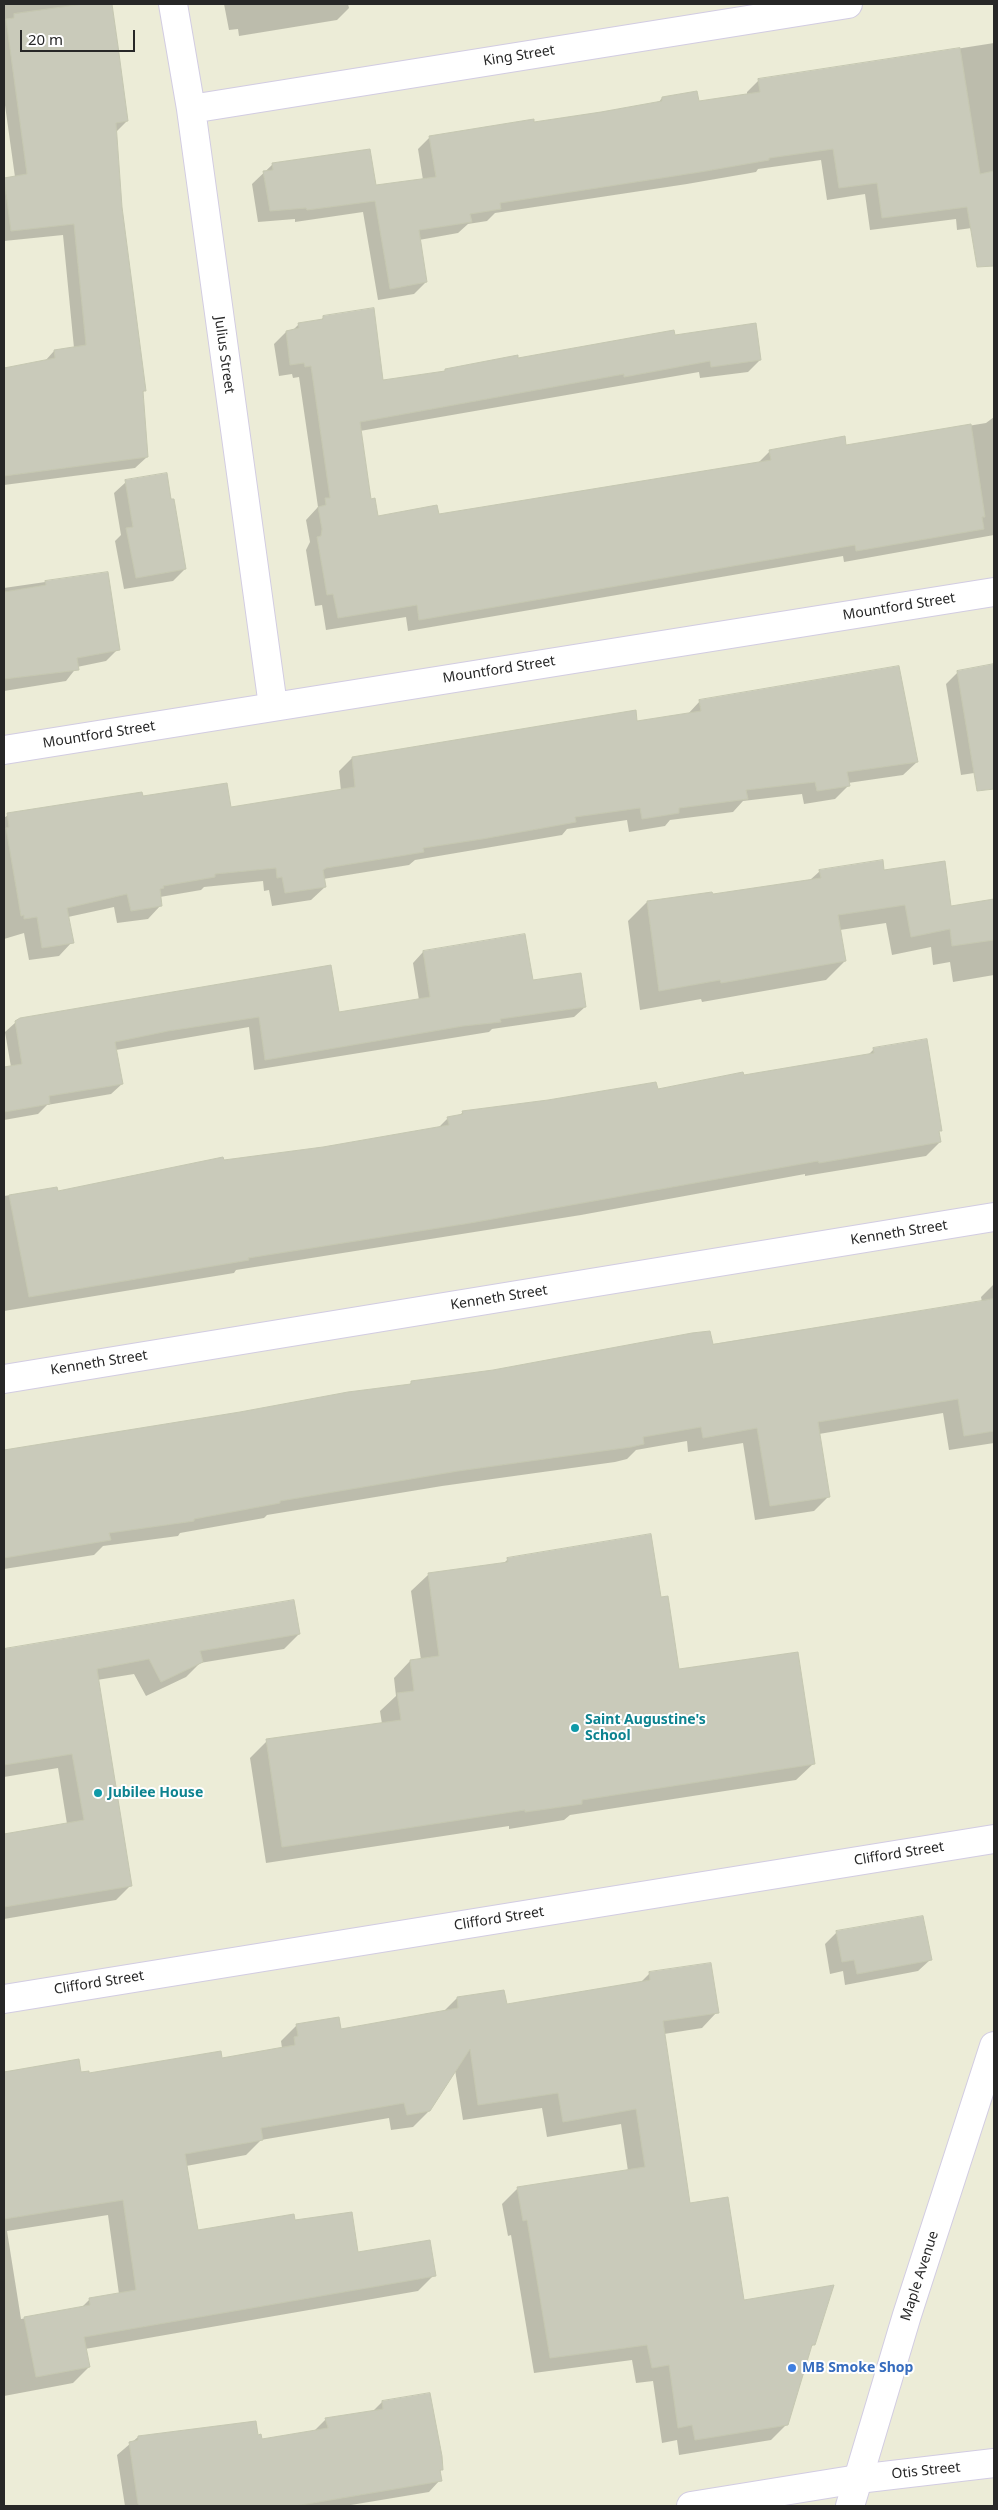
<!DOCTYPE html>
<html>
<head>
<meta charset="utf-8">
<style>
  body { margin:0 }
  #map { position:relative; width:998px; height:2510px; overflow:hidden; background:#ececd7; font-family:"Noto Sans",sans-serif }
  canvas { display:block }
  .frame { position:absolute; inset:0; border:5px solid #272727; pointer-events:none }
  .scale { position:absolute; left:20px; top:30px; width:115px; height:22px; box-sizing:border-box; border:2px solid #272727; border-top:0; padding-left:6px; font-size:15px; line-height:18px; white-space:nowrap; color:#272727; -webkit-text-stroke:4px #fff; paint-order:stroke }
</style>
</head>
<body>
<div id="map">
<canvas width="998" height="2510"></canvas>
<div class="frame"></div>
<div class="scale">20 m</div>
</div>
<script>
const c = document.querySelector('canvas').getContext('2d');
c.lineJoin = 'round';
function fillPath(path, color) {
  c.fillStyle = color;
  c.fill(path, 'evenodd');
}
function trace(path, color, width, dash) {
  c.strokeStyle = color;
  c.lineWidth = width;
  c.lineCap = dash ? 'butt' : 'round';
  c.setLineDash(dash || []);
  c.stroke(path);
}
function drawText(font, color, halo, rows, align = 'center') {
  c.font = font + ' "Noto Sans",sans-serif';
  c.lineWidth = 4;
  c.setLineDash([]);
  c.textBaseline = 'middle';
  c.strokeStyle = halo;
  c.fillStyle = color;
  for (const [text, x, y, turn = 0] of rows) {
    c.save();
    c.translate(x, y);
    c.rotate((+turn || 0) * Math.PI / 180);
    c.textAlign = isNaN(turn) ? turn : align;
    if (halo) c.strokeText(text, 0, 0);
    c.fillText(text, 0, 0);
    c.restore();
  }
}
fillPath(new Path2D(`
  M4 4H110L127 121 116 132 121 207 144 391 142 393 147 457 135 468 4 485V443L40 437 45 361 54 351 74 348 63 235 4 241V179L15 177 4 98Z
  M224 4H348L349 8 337 20 239 36 238 29 229 30Z
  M994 43V225L957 230 956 219 870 230 865 194 827 200 821 160 758 169 756 172 687 184 495 213 487 221 468 224 458 233 419 240 426 282 414 294 378 300 363 212 295 222V219L258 222 252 184 273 164 375 187 423 180 418 149 430 137 533 123 658 103 662 98 698 102 747 95V92L759 80Z
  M323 318 382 382 443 372 446 370 674 337 760 360 748 372 700 378 699 372 360 431 370 500 377 517 438 516 758 463 770 451 845 446 986 423 994 417V535L844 562 843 556 408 631 406 617 326 630 322 605 315 606 306 550 310 542 306 520 318 507 299 377 293 378 292 374 279 376 274 344 286 332 292 331 299 324 320 321Z
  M166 474 185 569 173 581 124 589 115 541 121 535 114 493 126 482Z
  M107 573 118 649 106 661 77 667 66 681 4 691V588Z
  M994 665V770L961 775 946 684 958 672Z
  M700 701 917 762 903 775 848 783V786L835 799 804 804 802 794 743 801 733 812 670 820 665 826 629 832 627 820 567 829 562 835 415 860 409 865 323 879 325 887 311 900 272 906 269 890 264 891 263 881 204 887 201 890 160 897 161 905 148 919 117 923 114 907 68 917 72 942 59 956 29 960 24 933 4 939V818L8 815 142 798 230 809 341 791 339 771 352 758 687 715Z
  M820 871H883L950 907 994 900V975L953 982 950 962 933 965 931 947 892 955 886 923 840 930 845 961 826 980 702 1002 701 999 640 1010 628 921 647 902 712 896 810 880Z
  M423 952 532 981 585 1007 574 1017 492 1029 489 1032 254 1070 249 1027 116 1050 122 1084 111 1094 47 1105 38 1114 4 1120V1068L11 1067 5 1032 16 1022 338 1014 419 1000 413 963Z
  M874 1049 940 1130 938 1132 940 1142 926 1156 805 1176V1174L581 1215 236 1270 234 1273 4 1311V1196L56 1188 57 1192 223 1162 323 1148 438 1128 448 1118 459 1116 463 1112 657 1091 868 1055Z
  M994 1284V1443L949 1450 943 1413 819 1434 829 1496 814 1511 755 1520 743 1443 688 1452 687 1441 636 1450 627 1459 615 1462 442 1486 267 1515 264 1518 180 1533 178 1536 103 1546 94 1555 4 1569V1451L408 1386 411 1383 712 1345 982 1302 981 1297Z
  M508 1559 678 1670 813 1764 796 1780 570 1815 564 1820 509 1829V1826L266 1863 250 1758 267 1741 382 1724 380 1711 396 1696 394 1678 410 1661 421 1660 411 1591 428 1575 503 1564Z
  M293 1601 299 1634 284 1649 200 1663 186 1677 146 1696 134 1674 97 1680 131 1885 116 1900 4 1919V1835L67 1824 58 1768 4 1777V1651Z
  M837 1932 930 1960 918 1971 845 1985 843 1971 830 1974 825 1944Z
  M650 1973 717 2012 702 2028 664 2034 688 2205 743 2301 814 2344 810 2348 787 2424 771 2440 679 2455 677 2440 662 2443 653 2381 636 2383 632 2360 534 2373 511 2235 508 2236 502 2204 518 2188 628 2171 621 2124 547 2137 542 2108 463 2120 455 2070 429 2111 413 2127 391 2130 389 2118 261 2140 246 2155 186 2166 197 2232 294 2221 357 2253 434 2275 418 2291 85 2349 89 2367 73 2383 4 2396V2072L78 2060 79 2074H88L221 2060 282 2048 281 2041 297 2025 340 2030 443 2012 457 1998 503 1991 506 2005 640 1983ZM108 2215 119 2294 90 2299 81 2308 21 2319 7 2231Z
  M382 2402 442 2469 439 2473 440 2480 429 2492 345 2506H125L117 2455 138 2437H257L261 2440 314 2431 326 2419 372 2412Z`), '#0003');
const building = new Path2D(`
  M84 4H112L118 46 128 121 116 123 122 207 146 391H143L148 457 4 476V368L55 358 54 350 86 345 74 224 11 231 4 178 27 174 6 19 14 18V14Z
  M960 48 980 174 994 171V266L977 267 967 207 882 218 877 183 839 188 833 149 769 158V160L700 172 500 203 501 209 470 214 472 222 419 230 427 282 390 289 375 201 307 210 306 208 270 211 263 171 273 170 272 163 370 149 376 185 436 177 429 136 534 119V122L601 112 662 101V97L697 91 699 101 760 92 758 79Z
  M374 308 383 380 445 371V369L518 355V358L674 330 675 335 756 323 761 360 711 367 710 361 624 377V374L360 422 371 499 375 498 378 516 437 505 439 514 771 460 769 450 845 436 846 445 971 424 985 517H982L984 529 856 551 855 545 419 620 417 605 338 618 333 594 327 595 317 537 321 536 322 529 318 507 326 505 325 498H330L311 366 305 367 304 363 290 365 286 331 299 328 298 323 323 319V316Z
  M167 473 171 499H174L186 569 136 578 126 528 133 527 125 480Z
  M108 572 120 650 77 658 79 670 4 679V592L46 585 45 581Z
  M994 664V789L977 791 957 671Z
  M899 666 918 762 847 772 850 786 817 791 815 782 746 790 748 799 679 808V813L642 819 640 808 575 817 576 822 482 839 423 848 424 852 326 868 323 870 326 887 285 893 282 877 277 878 276 868 215 874V877L163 886 164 888 160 889 162 906 131 911 127 894 67 908 74 943 42 948 37 917 24 919V915L21 916 6 828 9 827 7 813 142 792 143 796 227 783 231 807 355 787 352 757 636 710 637 721 701 711 699 700Z
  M883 860 884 870 945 861 951 906 994 899V940L952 946 950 929 911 937 905 905 838 915 846 961 721 983 720 980 659 991 647 901 712 892 713 894 821 878 819 870Z
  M525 934 533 980 581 973 586 1007 500 1019 501 1022 463 1026 265 1060 259 1017 168 1031 115 1042 123 1084 49 1096 50 1104 4 1112V1067L22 1064 15 1021 20 1018 331 965 339 1012 430 997 423 951Z
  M927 1039 942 1131H939L941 1142 819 1163 818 1161 470 1223 248 1258 249 1260 29 1297 9 1195 57 1187 58 1191 223 1157 224 1160 323 1147 449 1125 447 1117 463 1114 462 1111 548 1100 656 1082 658 1089 743 1072 744 1075 874 1053 873 1048Z
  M994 1299V1431L964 1436 958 1399 818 1422 830 1497 770 1506 757 1428 703 1438 701 1427 643 1437 644 1444 631 1447 458 1471 280 1501V1503L194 1519V1521L109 1533 111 1540 4 1558V1450L240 1412 348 1392 411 1384V1381L493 1370 692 1333 710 1331 713 1344Z
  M651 1534 661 1597 668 1596 679 1669 798 1652 815 1764 582 1800V1804L525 1812V1810L282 1847 266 1739 401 1720 397 1693 414 1691 410 1660 439 1656 428 1573 508 1562 507 1558Z
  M294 1600 300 1634 200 1651 203 1662 161 1682 149 1659 97 1669 132 1886 4 1907V1834L84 1820 72 1754 4 1765V1649Z
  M923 1916 932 1960 857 1974 854 1960 842 1962 836 1931Z
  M711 1963 719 2013 663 2021 690 2203 728 2197 744 2300 834 2285 815 2345H812L788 2425 695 2440 692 2425 678 2428 669 2365 652 2368 647 2345 550 2358 527 2220 523 2221 517 2187 645 2167 636 2109 563 2122 558 2093 478 2105 470 2049 430 2111 407 2115 404 2103 261 2128 263 2140 185 2154 198 2230 294 2214 295 2220 352 2212 358 2252 430 2240 436 2276 84 2337 90 2367 36 2377 24 2317 90 2305 89 2298 136 2290 123 2200 4 2219V2072L79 2059 81 2072 89 2071V2073L221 2051 222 2058 295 2045 294 2037 298 2036 296 2024 339 2017 341 2029 458 2008 457 1997 504 1990 507 2004 650 1980 649 1972Z
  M430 2393 442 2456 443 2470H440L442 2481 295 2506H140L138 2504 129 2442 138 2440V2436L256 2421 258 2435 261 2434 262 2439 328 2428 325 2418 383 2409 382 2401Z`);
fillPath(building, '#c9caba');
trace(building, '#c5c7b1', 1);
const street = new Path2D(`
  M173 4 191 109 273 706
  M191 109 848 4
  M4 750 994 592
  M4 1379 994 1217
  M4 1999 994 1839
  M691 2506 858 2479 994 2463`);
const secondary = new Path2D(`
  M850 2506 907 2315 994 2046`);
trace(street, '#d2cce2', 30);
trace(secondary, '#d2cce2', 30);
trace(street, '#fff', 28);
trace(secondary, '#fff', 28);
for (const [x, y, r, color] of [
  [575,1728,5,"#0f9aa8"],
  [98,1793,5,"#0f9aa8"],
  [792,2368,5,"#3f7fe0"]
]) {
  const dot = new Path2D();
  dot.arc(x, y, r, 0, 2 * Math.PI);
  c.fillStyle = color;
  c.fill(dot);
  trace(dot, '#fff', 2);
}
drawText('14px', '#272727', '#fff', [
  ["King Street",519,56,-9],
  ["Julius Street",224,355,82],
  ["Mountford Street",899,607,-9],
  ["Mountford Street",499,670,-9],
  ["Mountford Street",99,735,-9],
  ["Kenneth Street",899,1233,-9],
  ["Kenneth Street",499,1298,-9],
  ["Kenneth Street",99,1363,-9],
  ["Clifford Street",899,1854,-9],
  ["Clifford Street",499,1919,-9],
  ["Clifford Street",99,1983,-9],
  ["Maple Avenue",920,2276,-72],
  ["Otis Street",926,2471,-6]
]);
drawText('bold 14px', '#0d838f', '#fff', [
  ["Saint Augustine's",585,1720],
  ["School",585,1736],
  ["Jubilee House",108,1793]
], 'left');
drawText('bold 14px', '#366cbe', '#fff', [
  ["MB Smoke Shop",802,2368]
], 'left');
</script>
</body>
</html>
